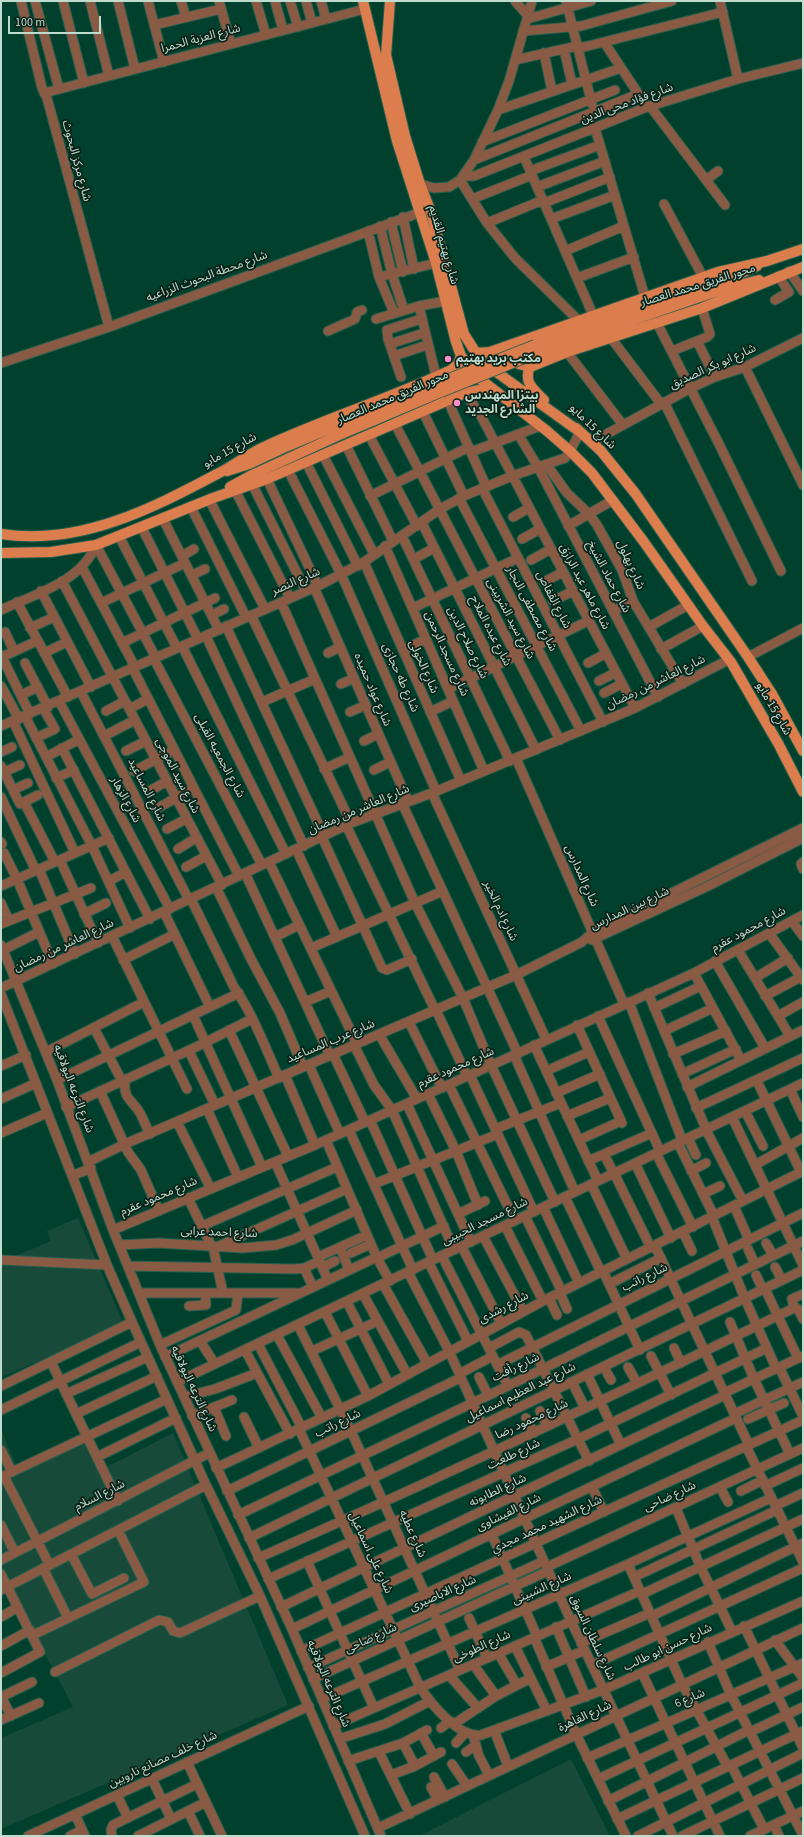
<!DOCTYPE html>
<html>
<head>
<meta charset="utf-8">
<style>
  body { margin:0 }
  #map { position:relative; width:804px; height:1837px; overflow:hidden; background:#00402d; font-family:"Source Sans 3",sans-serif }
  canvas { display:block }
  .frame { position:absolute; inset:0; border:2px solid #c0dccf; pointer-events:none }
  .scale { position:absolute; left:8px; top:16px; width:93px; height:18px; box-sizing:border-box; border:2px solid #c0dccf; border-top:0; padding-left:5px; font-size:12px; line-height:14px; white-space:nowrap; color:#c0dccf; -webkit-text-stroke:3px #0b2219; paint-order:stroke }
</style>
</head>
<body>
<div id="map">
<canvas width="804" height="1837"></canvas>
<div class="frame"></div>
<div class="scale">100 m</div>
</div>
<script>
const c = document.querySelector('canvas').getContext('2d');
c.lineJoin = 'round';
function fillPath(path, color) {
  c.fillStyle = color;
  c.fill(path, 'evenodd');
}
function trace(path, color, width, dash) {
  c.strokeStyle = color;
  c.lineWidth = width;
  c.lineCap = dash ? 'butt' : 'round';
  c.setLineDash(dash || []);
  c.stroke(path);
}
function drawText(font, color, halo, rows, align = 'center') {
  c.font = font + ' "Source Sans 3","Noto Sans Arabic",sans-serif';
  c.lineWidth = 3.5;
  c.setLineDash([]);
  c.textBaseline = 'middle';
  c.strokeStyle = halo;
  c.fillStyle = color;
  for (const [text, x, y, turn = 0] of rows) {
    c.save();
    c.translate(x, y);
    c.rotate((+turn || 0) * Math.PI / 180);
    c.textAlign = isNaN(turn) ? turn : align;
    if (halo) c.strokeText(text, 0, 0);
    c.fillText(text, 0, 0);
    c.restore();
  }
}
fillPath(new Path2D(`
  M78 1218 124 1325 1 1377V1262L51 1241 47 1231Z
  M1 1429 17 1467 84 1435 101 1470 173 1433 288 1705 1 1829V1738L73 1707 1 1570Z
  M571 1759 610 1836H419Z`), '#174a39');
const minor = new Path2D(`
  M21 1 42 88 47 98 109 327
  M35 1 59 89
  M63 1 84 83
  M90 1 109 76
  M118 1 135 69
  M148 1 164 62
  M181 1 186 17
  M219 1 231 44
  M256 1 266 35
  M275 1 283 30
  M290 1 298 27
  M306 1 312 23
  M321 1 326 19
  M515 1 528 16
  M566 1 592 104
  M720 1 738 79
  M527 19 591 1
  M154 25 221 9
  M523 31 581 26 672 1
  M604 42 647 107
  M564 49 572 84
  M544 53 552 91
  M515 60 577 46 584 47 723 12
  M44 93 365 9
  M650 106 725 205
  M498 110 621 68
  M595 128 645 297
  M482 142 615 90
  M524 157 593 315
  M474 160 638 94
  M530 171 600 145
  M463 176H474L647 107 738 79 803 63
  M460 180 487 223 515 258 578 320
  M706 180 718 171
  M420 184 434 188 449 187 460 180 474 160 498 110 509 81 532 1
  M537 187 605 161
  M472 199 532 175
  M544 203 610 177
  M664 204 703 277
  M403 217 414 269
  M551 219 615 195
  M391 222 403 272
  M487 223 543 200
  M380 226 392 274 404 310
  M368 231 379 277 394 313
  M565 251 624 226
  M789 271 803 291
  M379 277 436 263
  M577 278 634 257
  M775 300 789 292 778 276
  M419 306 436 376
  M376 319 419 306 446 301
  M657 323 720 446 781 571
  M328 331 355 319 357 312 362 310
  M611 338 661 404
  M697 341 715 377
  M390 344 424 333
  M672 351 707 337 710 334 702 308
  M567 352 623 425
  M394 356 427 345
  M1 363 109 327 421 212
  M745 367 803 485
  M401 377 388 339 387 330 421 319
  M465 393 481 416 635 708
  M448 401 486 486
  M664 402 752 581
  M423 412 464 496
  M395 424 560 740
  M518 434 538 467 658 697
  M369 435 417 526
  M592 442 691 388 715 377 745 367 803 338
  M346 445 393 541
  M471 452 540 426
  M323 455 374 554
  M306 462 358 566
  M546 464 567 493 589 514 597 525 622 570 633 601 683 684
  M288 470 341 574 436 791
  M267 479 318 586
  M252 484 306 591
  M482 488 603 722
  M235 490 290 598
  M370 496 469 447
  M459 498 581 731
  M209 499 265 609
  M191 507 246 617
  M513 517 529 508
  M163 519 219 630
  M422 523 536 750
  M568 526 613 500
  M142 528 198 639
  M119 536 177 648
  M402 536 510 761
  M522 539 540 529
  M96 545 156 658
  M385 546 484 771
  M182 556 194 549
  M414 559 434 548
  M531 560 551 549
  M364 562 461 781
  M82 567 135 667
  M192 575 205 569
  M62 581 222 885
  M544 582 563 572
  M314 587 408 801
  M41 591 91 687
  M553 601 573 591
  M17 602 68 697
  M281 602 415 903 463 998 491 1065 555 1202
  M101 603 185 563
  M413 608 518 558
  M1 610C35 594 81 582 96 545
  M613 611 633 601
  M212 615 224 609
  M251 615 351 823
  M226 626 324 836
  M649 627 688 605
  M30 628 54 617
  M5 632 14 651
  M206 636 304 846
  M122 643 215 598
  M182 646 286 854
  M661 649 703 626
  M403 650 426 639
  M44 653 67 642
  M328 653 340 647
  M1 655 30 714
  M2 657 37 641
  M748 657 803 628
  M154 659 262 865
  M25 663 48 707
  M588 663 605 654
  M133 669 239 876
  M599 681 615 673
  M341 684 354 678
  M1 686 19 719
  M448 689 588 621
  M81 692 189 900
  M604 693 621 684
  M21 695 38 687
  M59 701 170 909
  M262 702 315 679
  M129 709 148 699
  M106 711 125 701
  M350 712 366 705
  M430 712 453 701
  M25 716 92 846 130 928
  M13 721 75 853
  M1 726 318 586 364 562 440 509 464 496 512 476 565 458 569 453 580 432
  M104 736 135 720
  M36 738 55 729 43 708
  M364 741 378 734
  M62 748 150 919
  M126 751 146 741
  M1 752 12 747
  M46 757 78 740
  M516 758 624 1004
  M1 766 20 804
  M324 769 350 757
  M374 770 390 762
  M134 771 174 750
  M4 772 20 765
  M56 778 74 770
  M13 790 28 783
  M148 792 167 781
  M432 793 546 1039
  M1 797 36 871
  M24 802 55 862
  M402 803 518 1054
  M20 804 38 795
  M156 809 194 788
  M346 825 435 1010
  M167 829 186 819
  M322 837 382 968 387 970 412 959
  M1 842 2 844
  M178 849 196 838
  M296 849 337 937
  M4 853 17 879 53 964
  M60 860 98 943
  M269 862 357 1044
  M803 862 801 864 803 869
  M186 867 206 856
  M39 869 75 954
  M245 873 330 1056
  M109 881 126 872
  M1 886 109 838
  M216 887 251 959 280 1013 303 1067
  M191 899 234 987C253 1014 265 1047 279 1078
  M1 903 9 921
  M164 912 210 1007
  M84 914 106 903
  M792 921 803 936
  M1 924 91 888
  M769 933 803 980
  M112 936 187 1089
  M275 937 299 925
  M592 940 708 886 803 838
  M1 945 57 1080 113 1230 160 1345 292 1629 381 1836
  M311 948 443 891
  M3 950 39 932
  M738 950 790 1036
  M123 960 175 934
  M715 961 765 1048
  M694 973 741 1060
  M755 978 788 958
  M1 988 351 823 432 793 635 708 728 660
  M648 993 706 1129
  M1 994 107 1265 132 1322 206 1485 260 1596 365 1836
  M765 996 801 977
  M305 1002 331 991
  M629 1002 682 1140
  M654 1008 701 986
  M436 1010 467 1076
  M193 1015 262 1167
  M598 1016 660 1151
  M778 1016 803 1002
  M409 1022 442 1088
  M577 1025 622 1123
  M94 1028 122 1081
  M229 1030 288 1156
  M664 1031 713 1008
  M379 1034 417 1099
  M354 1045 374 1085 392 1110 454 1250
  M534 1045 598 1181
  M189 1051 215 1105
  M46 1052 144 1002
  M333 1054 365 1122
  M673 1054 726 1031
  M514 1055 575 1192
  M309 1065 340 1134
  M1 1066 26 1055
  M546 1071 589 1052
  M682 1074 736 1049
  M285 1075 315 1145
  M470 1075 534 1212
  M57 1080 239 993
  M125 1080C123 1100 132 1099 140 1113 144 1120 146 1127 150 1134
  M757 1081 801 1172
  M449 1085 515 1221
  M687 1087 803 1030
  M790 1089 803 1117
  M100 1091 128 1152 141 1170 159 1211
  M556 1093 600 1074
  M428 1094 456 1151 478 1205
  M1 1099 36 1083
  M407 1104 471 1242
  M66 1107 196 1047 252 1019
  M696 1108 803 1058
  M207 1109 238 1177
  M745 1111 763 1146
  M567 1116 610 1098
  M732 1117 803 1265
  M370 1120 433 1260
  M177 1122 211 1189
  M495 1129 561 1103
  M349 1130 413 1270
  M706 1130 743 1201
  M1 1133 47 1113
  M688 1138 696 1155
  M326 1140 377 1258 390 1281
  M579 1140 621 1121
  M678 1143 714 1216
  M656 1153 693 1227
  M604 1154 614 1174
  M588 1161 652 1133
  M88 1162 125 1144 516 975 582 942 593 932 803 828
  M275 1162 328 1280
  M635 1163 671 1238
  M755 1165 803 1138
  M691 1171 706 1163
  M614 1173 651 1248
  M72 1176 91 1168
  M374 1184 498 1134
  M591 1184 627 1259
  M703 1194 720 1186
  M565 1197 601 1272
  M188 1198 212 1247
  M734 1206 749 1240
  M543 1207 579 1283
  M458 1214 485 1201
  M525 1216 562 1292
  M712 1217 745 1299 776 1368
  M202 1226 337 1167
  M505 1226 543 1301
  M113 1230 315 1145 514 1055 694 973 803 915
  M683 1232 692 1251
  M483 1236 523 1311
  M766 1243 773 1255
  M119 1245 158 1243 243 1248 276 1245 292 1240 357 1210
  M219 1246 347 1189
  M655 1246 749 1445
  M213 1247 223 1293
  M340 1247 349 1270
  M462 1247 501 1323
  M748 1249 755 1264
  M351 1253 371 1244
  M442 1256 508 1386
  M318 1257 367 1235
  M377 1258 444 1226
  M1 1260 107 1265
  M429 1263 468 1341
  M128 1266 295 1269 304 1268 320 1261
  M323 1267 335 1261
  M775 1267 782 1280
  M304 1268 313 1287
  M603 1271 640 1350
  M408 1272 449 1351 571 1621 673 1836
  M756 1275 763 1290
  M383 1284 427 1363
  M609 1284 661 1258
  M765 1289 798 1358
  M139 1293H297
  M560 1293 567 1309
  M363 1294 407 1374
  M549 1298 557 1315
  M347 1302 389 1384
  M189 1306 206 1305 205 1293
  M794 1307 798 1309 803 1319
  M325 1312 368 1396
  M730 1322 754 1379 790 1454
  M298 1325 351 1431 460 1670
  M277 1335 322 1418
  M200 1341 215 1364
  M258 1344 302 1428
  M160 1345 236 1310 238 1293
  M489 1348 519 1332 526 1335 589 1461
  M674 1348 681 1363
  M245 1350 290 1434
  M312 1351 378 1321
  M651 1356 671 1395
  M165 1357 377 1257
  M51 1362 118 1501
  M497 1365 803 1213
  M604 1367 611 1380
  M628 1367 637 1383
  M779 1367 803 1416
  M459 1374 493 1356
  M587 1374 621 1445
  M479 1377 488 1395
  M177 1382 803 1083
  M572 1382 585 1408
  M1 1386 132 1322
  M724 1393 803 1356
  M66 1394 148 1357
  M184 1397 215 1389 257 1373
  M214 1407 226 1436
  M1 1410 141 1342
  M540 1411 547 1426
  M76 1414 157 1376
  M734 1414 803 1382
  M192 1416 232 1400
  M244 1417 259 1448
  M526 1418 534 1433
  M748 1419 784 1403
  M299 1429 420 1687C431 1704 459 1738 481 1735L603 1690 803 1601
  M746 1446 803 1562
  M1 1450 12 1472
  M97 1457 176 1418
  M216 1468 368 1396 543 1301 803 1171
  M4 1476 49 1564
  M1 1477 167 1399
  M765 1486 803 1468
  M592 1487 604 1512
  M720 1487 728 1502
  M227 1491 460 1378
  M741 1491 763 1480
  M775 1506 803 1493
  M676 1508 701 1568 732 1631
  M238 1515 508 1386 803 1241
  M1 1525 15 1553
  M492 1535 537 1636
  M249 1538 803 1270
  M71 1554 92 1594 124 1578
  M258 1558C439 1479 616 1394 794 1308L792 1299 803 1294
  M1 1560 209 1453
  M307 1561 374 1708
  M628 1564 682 1684 728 1767
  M547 1567 803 1448
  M43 1568 68 1618
  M1 1574 40 1652 1 1673
  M634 1577 777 1510
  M268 1579 578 1439 767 1348
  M1 1590 206 1485
  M642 1594 803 1519
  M281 1607 725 1395
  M652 1616 803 1543
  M1 1617 18 1607
  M469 1618 487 1658
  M744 1626 803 1748
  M556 1627 586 1697
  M292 1629 736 1418
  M33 1635 144 1582 118 1530
  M534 1637 576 1734 626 1836
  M775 1640 803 1678
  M708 1642 731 1695 803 1835
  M581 1643 650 1613
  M1 1646 30 1630
  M515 1646 547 1711
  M301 1651 803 1420
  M498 1653 517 1685
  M473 1664 496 1696
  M592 1665 803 1568
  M546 1667 585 1650
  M308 1668 544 1561
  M55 1672 159 1620 168 1622 173 1631 180 1633 260 1596
  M642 1673 720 1836
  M449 1675 478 1708
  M313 1679 548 1571
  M1 1696 11 1716
  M1 1697 32 1682
  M322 1699 628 1564 771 1498
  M1 1720 39 1703
  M454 1724 496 1696 531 1678
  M333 1726 640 1591
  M441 1728 450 1721
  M494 1730 508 1766
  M750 1732 803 1707
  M421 1733 434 1756
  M473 1735 479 1756 489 1775
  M339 1739 385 1724 430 1701
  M403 1743 415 1766
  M456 1743 466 1732
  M379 1752 410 1814
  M466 1752 475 1746
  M587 1758 803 1663
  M348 1761 403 1743 427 1730
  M187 1762 222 1836
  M452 1764 467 1786
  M731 1765 764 1829
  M391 1775 415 1766 441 1752
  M434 1777 445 1797
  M152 1779 171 1819
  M598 1779 803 1683
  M431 1787 438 1800
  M117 1795 128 1818
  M608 1801 749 1730
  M188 1811 200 1836
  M75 1814 85 1836
  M617 1819 803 1731
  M774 1825 779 1836
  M378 1828 803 1628
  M28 1836 309 1706
  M70 1836 82 1830
  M112 1836 111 1830 113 1825 197 1784
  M138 1836 206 1802
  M638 1836 803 1753
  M682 1836 803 1778
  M750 1836 803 1811`);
const major = new Path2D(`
  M363 1 397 141 436 263 456 342 461 356 480 379 547 431 570 451 592 473 644 542 703 626 731 662 779 745 803 792
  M390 1 386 55 405 136 420 184 431 212 464 334 476 353 488 366 580 432
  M535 345 733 277 757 266
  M476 353 490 352 718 272 767 261 803 249
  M537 353 720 290 759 280
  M514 354 519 364 530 367 567 352 702 308 803 267
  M530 367C523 382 534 390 544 400
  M576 428 601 451 635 493 748 657 772 694 803 751
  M227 471 249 464 281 449 436 384
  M230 487 252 475 337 436 441 392
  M1 534C80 546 151 509 219 473 235 465 249 453 266 446 327 418 391 398 451 370L458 364 461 356
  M1 553 51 552 96 545 213 498 267 479 465 393 479 390 494 391`);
trace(minor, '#265f4d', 11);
trace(major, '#265f4d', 12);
trace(minor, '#895b45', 9);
trace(major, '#db7d4d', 10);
const majorBridge = new Path2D(`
  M436 384 535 345
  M441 392 537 353`);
trace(majorBridge, '#265f4d', 12, []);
trace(majorBridge, '#db7d4d', 10);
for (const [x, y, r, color] of [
  [448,359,4,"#f98fc9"],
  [457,403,4,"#f98fc9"]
]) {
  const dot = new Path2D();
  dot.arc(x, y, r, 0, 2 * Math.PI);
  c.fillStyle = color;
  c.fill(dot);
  trace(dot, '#0b2219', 1.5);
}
drawText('12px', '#c0dccf', '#0b2219', [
  ["شارع العزبة الحمرا",201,39,-15],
  ["شارع فؤاد محى الدين",627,104,-20],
  ["شارع مركز البحوث",76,161,75],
  ["شارع بهتيم القديم",443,245,74],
  ["شارع محطة البحوث الزراعيه",207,277,-20],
  ["محور الفريق محمد العصار",698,286,-17],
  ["شارع ابو بكر الصديق",713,367,-24],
  ["محور الفريق محمد العصار",393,398,-23],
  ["شارع 15 مايو",592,427,44],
  ["شارع 15 مايو",230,451,-29],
  ["شارع بهلول",630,565,66],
  ["شارع حماد الشيخ",608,577,62],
  ["شارع النصر",296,582,-24],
  ["شارع ماهر عبد الرازق",584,587,62],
  ["شارع القفاص",553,600,63],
  ["شارع مصطفى النجار",531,609,62],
  ["شارع سيد الشربينى",510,619,62],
  ["شارع عبده الملاح",490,631,63],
  ["شارع صلاح الدين",467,643,64],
  ["شارع مسجد الرحمن",446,654,66],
  ["شارع الخولى",423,667,66],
  ["شارع طه حجازى",400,678,66],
  ["شارع العاشر من رمضان",656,683,-26],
  ["شارع عواد حميده",372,690,67],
  ["شارع 15 مايو",773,709,60],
  ["شارع الجمعيه القبلى",219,756,62],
  ["شارع سيد الموجى",177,776,63],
  ["شارع المساعيد",146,790,63],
  ["شارع الزهار",125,800,62],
  ["شارع العاشر من رمضان",359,810,-23],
  ["شارع المدارس",581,876,66],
  ["شارع بين المدارس",630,909,-25],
  ["شارع ادم الخير",500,911,65],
  ["شارع محمود عقرم",749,930,-28],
  ["شارع العاشر من رمضان",64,946,-25],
  ["شارع عرب المساعيد",331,1042,-23],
  ["شارع محمود عقرم",456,1068,-24],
  ["شارع الترعه البولاقيه",73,1089,69],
  ["شارع محمود عقرم",159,1197,-23],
  ["شارع مسجد الحبيبى",485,1222,-26],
  ["شارع احمد عرابى",219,1233,2],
  ["شارع راتب",645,1278,-26],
  ["شارع رشدى",504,1308,-28],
  ["شارع رأفت",516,1368,-26],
  ["شارع الترعه البولاقيه",193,1389,65],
  ["شارع عبد العظيم اسماعيل",521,1393,-26],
  ["شارع محمود رضا",532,1420,-25],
  ["شارع راتب",338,1424,-26],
  ["شارع طلعت",514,1455,-25],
  ["شارع الطابونه",498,1491,-25],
  ["شارع السلام",100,1496,-27],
  ["شارع ضاحى",670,1497,-25],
  ["شارع الفيشاوى",509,1513,-26],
  ["شارع الشهيد محمد مجدي",547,1525,-25],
  ["شارع عطيه",412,1534,66],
  ["شارع على اسماعيل",370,1553,65],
  ["شارع الشبينى",542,1589,-24],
  ["شارع الاباصيرى",443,1594,-24],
  ["شارع سلطان السوق",592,1638,65],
  ["شارع ضاحى",371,1639,-25],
  ["شارع الطوخى",482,1647,-24],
  ["شارع حسن ابو طالب",668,1648,-25],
  ["شارع الترعه البولاقيه",328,1684,67],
  ["شارع 6",690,1699,-23],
  ["شارع القاهرة",585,1717,-25],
  ["شارع خلف مصانع ناروبين",163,1760,-25]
]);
drawText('bold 12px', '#c0dccf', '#0b2219', [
  ["مكتب بريد بهتيم",456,359],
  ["بيتزا المهندس",465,396],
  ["الشارع الجديد",465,410]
], 'left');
</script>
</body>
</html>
